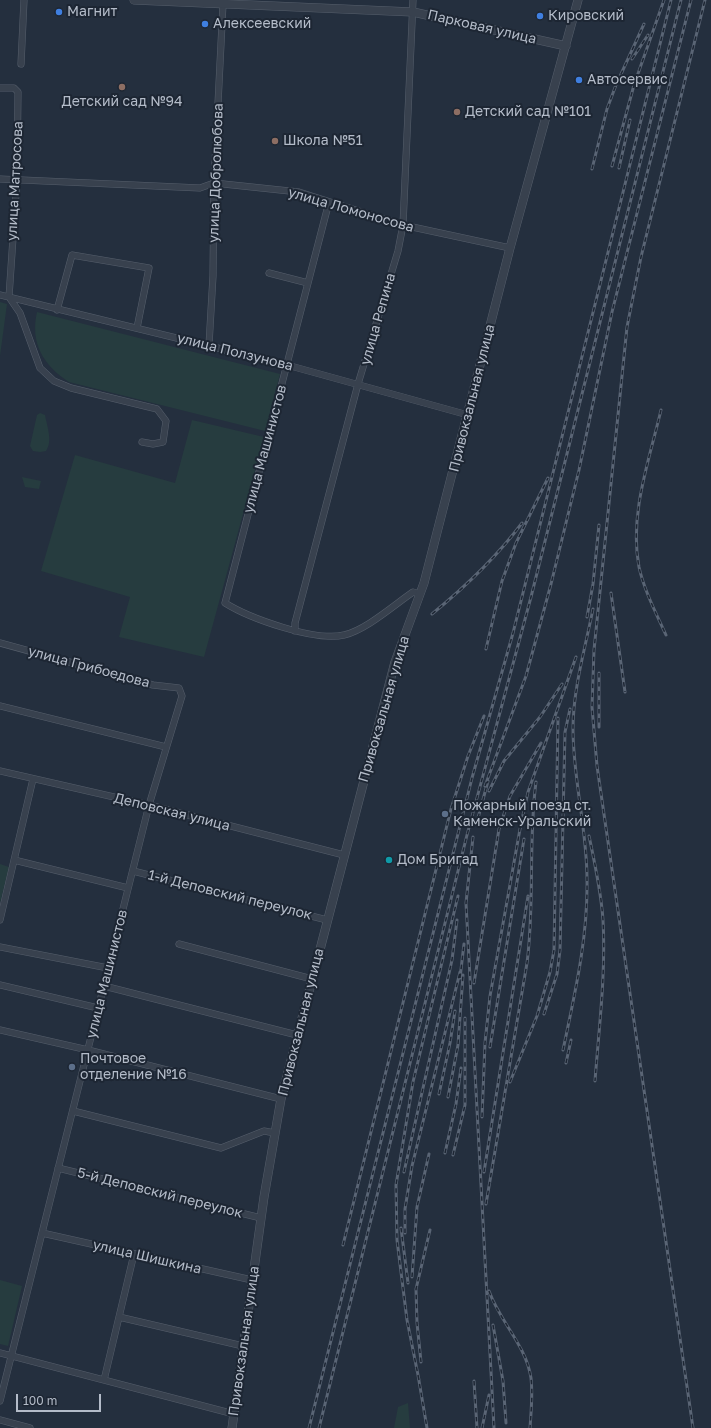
<!DOCTYPE html>
<html>
<head>
<meta charset="utf-8">
<style>
  body { margin:0 }
  #map { position:relative; width:711px; height:1428px; overflow:hidden; background:#242f3e; font-family:"Golos Text",sans-serif }
  canvas { display:block }
  .scale { position:absolute; left:16px; top:1394px; width:85px; height:18px; box-sizing:border-box; border:2px solid #b4bcc9; border-top:0; padding-left:5px; font-size:12px; line-height:14px; white-space:nowrap; color:#b4bcc9; -webkit-text-stroke:3px #1d2633; paint-order:stroke }
</style>
</head>
<body>
<div id="map">
<canvas width="711" height="1428"></canvas>
<div class="scale">100 m</div>
</div>
<script>
const c = document.querySelector('canvas').getContext('2d');
c.lineJoin = 'round';
function fillPath(path, color) {
  c.fillStyle = color;
  c.fill(path, 'evenodd');
}
function trace(path, color, width, dash) {
  c.strokeStyle = color;
  c.lineWidth = width;
  c.lineCap = dash ? 'butt' : 'round';
  c.setLineDash(dash || []);
  c.stroke(path);
}
function drawText(font, color, halo, rows, align = 'center') {
  c.font = font + ' "Golos Text",sans-serif';
  c.lineWidth = 4;
  c.setLineDash([]);
  c.textBaseline = 'middle';
  c.strokeStyle = halo;
  c.fillStyle = color;
  for (const [text, x, y, turn = 0] of rows) {
    c.save();
    c.translate(x, y);
    c.rotate((+turn || 0) * Math.PI / 180);
    c.textAlign = isNaN(turn) ? turn : align;
    if (halo) c.strokeText(text, 0, 0);
    c.fillText(text, 0, 0);
    c.restore();
  }
}
fillPath(new Path2D(`
  M0 302 7 304 0 356Z
  M37 312 280 374 265 431 69 382C43 365 30 343 37 312Z
  M40 413 45 415C47 426 53 441 46 451L40 452 33 451 30 446 37 415Z
  M192 420 264 437 204 657 119 637 130 597 41 571 75 455 175 483Z
  M22 477 41 481 39 489 25 487Z
  M0 864 9 867 0 903Z
  M0 1280 22 1286 8 1346 0 1344Z
  M408 1403 410 1428H394L398 1407Z`), '#263c3f');
const minor = new Path2D(`
  M21 64 24 0
  M0 88H14L18 92 17 179 9 297 20 313 40 368 54 381 71 388 157 409 166 421 163 442 153 444 142 442
  M0 179 200 188 214 183 299 192 403 225 510 248
  M329 202 225 603C249 618 315 642 344 635 366 630 394 605 413 592L420 594
  M269 273 308 283
  M0 295 287 365 468 415
  M57 310 72 255 149 268 137 328
  M209 345 213 276 214 183 223 4
  M295 631V623L358 384 398 251 403 225 413 0
  M0 643 153 685 179 688 182 696 149 805 0 1401
  M0 706 166 747
  M0 771 149 805 344 855
  M14 860 128 888
  M133 871 327 920
  M0 920 33 779
  M179 944 312 979
  M0 947 108 968
  M0 985 98 1008
  M104 986 297 1035
  M0 1030 88 1050 281 1099
  M73 1111 221 1148 264 1131 275 1133
  M58 1168 261 1218
  M42 1233 252 1280
  M119 1317 243 1346
  M0 1353 234 1414
  M104 1380 134 1254
  M0 1420 30 1428`);
const tertiary = new Path2D(`
  M134 0 413 12 566 46
  M232 1428 264 1197 281 1099 395 662 424 583 510 248 578 0`);
trace(minor, '#565f6c', 7);
trace(tertiary, '#565f6c', 9);
trace(minor, '#38414e', 6);
trace(tertiary, '#38414e', 8);
const rail = new Path2D(`
  M632 59 648 35
  M612 166 634 85 664 0
  M619 168 630 120
  M592 169 607 109 616 85 644 24
  M661 410C649 461 629 515 639 567 644 590 656 613 666 635
  M611 593 625 692
  M432 614C465 587 496 558 522 523
  M587 617 593 584 599 525
  M486 649 502 581 516 543 548 478
  M599 673V727
  M485 786 526 676 551 584 579 470 612 312 691 0
  M489 791 504 761 540 717 562 684
  M478 818 488 781
  M589 836C595 864 601 891 603 920 606 973 599 1028 595 1081
  M473 837 466 903 494 1428
  M460 978 464 944
  M474 983 499 829 510 796 541 743
  M544 1014 557 974 560 950 565 732 570 709
  M490 1047 524 839
  M563 1050C575 993 588 938 587 879 587 829 573 779 573 729 573 689 585 649 593 609
  M566 1063 571 1040
  M510 1082 537 1016 550 972 554 950 558 718
  M439 1094 450 1043 455 1011
  M448 1097 458 1045 463 975
  M482 1117 485 1043 490 996 520 829 528 792 576 657
  M445 1153 456 1104 461 1068
  M453 1155 465 1105V1018
  M404 1172 452 960 457 920
  M484 1172 528 896
  M486 1204 527 963C535 903 528 842 536 782
  M401 1228 408 1283
  M405 1233V1209L412 1166 460 972
  M343 1245 451 809 468 756 484 716
  M412 1277 417 1207 429 1154
  M489 1291C500 1322 526 1345 531 1378 533 1394 531 1412 530 1428
  M493 1325 503 1381 506 1423
  M421 1362 417 1323 416 1289 430 1230
  M418 1375 427 1428
  M419 1380 407 1320 397 1240 396 1185 413 1082 458 896
  M474 1381 477 1428
  M309 1428 472 778 513 633 671 0
  M319 1428 467 835 531 597 681 0
  M482 1428 489 1395
  M693 1428 597 766 592 707 594 650 627 327 641 257 705 0`);
trace(rail, '#5a6575', 3);
trace(rail, '#1d2633', 1.5, [4.5]);
for (const [x, y, r, color] of [
  [59,12,4,"#3f7fe0"],
  [540,16,4,"#3f7fe0"],
  [205,24,4,"#3f7fe0"],
  [579,80,4,"#3f7fe0"],
  [122,87,4,"#8d6e63"],
  [457,112,4,"#8d6e63"],
  [275,141,4,"#8d6e63"],
  [445,814,4,"#5c6f8a"],
  [389,860,4,"#0f9aa8"],
  [72,1067,4,"#5c6f8a"]
]) {
  const dot = new Path2D();
  dot.arc(x, y, r, 0, 2 * Math.PI);
  c.fillStyle = color;
  c.fill(dot);
  trace(dot, '#1d2633', 1.5);
}
drawText('14px', '#b4bcc9', '#1d2633', [
  ["Магнит",67,12],
  ["Кировский",548,16],
  ["Алексеевский",213,24],
  ["Автосервис",587,80],
  ["Детский сад №94",122,102,"center"],
  ["Детский сад №101",465,112],
  ["Школа №51",283,141],
  ["Пожарный поезд ст.",453,806],
  ["Каменск-Уральский",453,822],
  ["Дом Бригад",397,860],
  ["Почтовое",80,1059],
  ["отделение №16",80,1075]
], 'left');
drawText('14px', '#b4bcc9', '#1d2633', [
  ["Парковая улица",482,27,13],
  ["улица Добролюбова",216,173,-88],
  ["улица Матросова",15,181,-87],
  ["улица Ломоносова",351,210,16],
  ["улица Репина",378,319,-74],
  ["улица Ползунова",235,352,14],
  ["Привокзальная улица",472,398,-76],
  ["улица Машинистов",265,449,-75],
  ["улица Грибоедова",89,667,15],
  ["Привокзальная улица",384,709,-74],
  ["Деповская улица",172,812,14],
  ["1-й Деповский переулок",230,895,14],
  ["улица Машинистов",107,974,-76],
  ["Привокзальная улица",301,1022,-76],
  ["5-й Деповский переулок",160,1193,14],
  ["улица Шишкина",147,1257,13],
  ["Привокзальная улица",244,1341,-82]
]);
</script>
</body>
</html>
